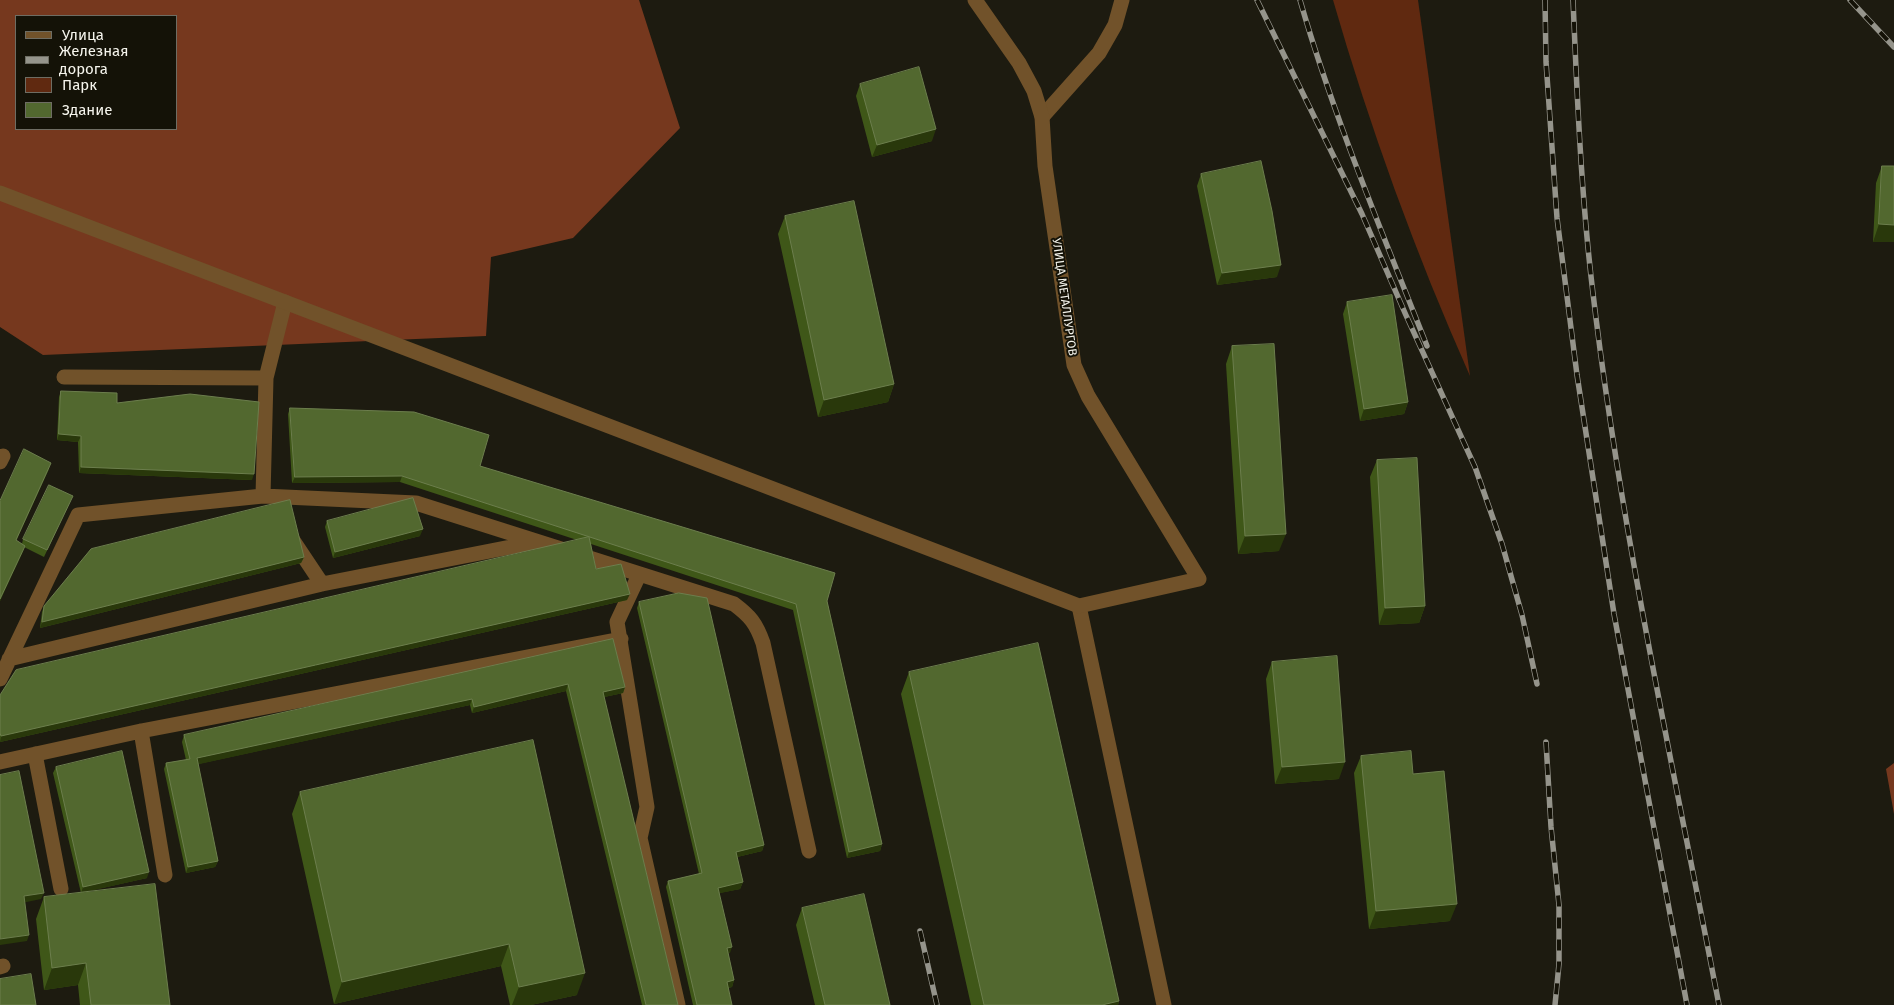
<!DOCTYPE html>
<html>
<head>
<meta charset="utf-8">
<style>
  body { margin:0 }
  #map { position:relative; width:1894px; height:1005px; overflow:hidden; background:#1d1b10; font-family:"Fira Sans",sans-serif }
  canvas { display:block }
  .legend { position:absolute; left:15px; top:15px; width:162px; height:115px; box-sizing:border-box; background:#141207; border:1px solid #6e6d63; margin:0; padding:6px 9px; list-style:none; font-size:15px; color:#f6f5ed }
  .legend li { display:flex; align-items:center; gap:10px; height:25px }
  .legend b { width:25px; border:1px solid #6e6d63 }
</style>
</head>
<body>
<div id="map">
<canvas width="1894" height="1005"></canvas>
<ul class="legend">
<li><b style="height:6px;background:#71522a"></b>Улица</li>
<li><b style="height:6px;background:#95948b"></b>Железная дорога</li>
<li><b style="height:14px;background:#602910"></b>Парк</li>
<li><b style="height:14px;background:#52682f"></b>Здание</li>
</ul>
</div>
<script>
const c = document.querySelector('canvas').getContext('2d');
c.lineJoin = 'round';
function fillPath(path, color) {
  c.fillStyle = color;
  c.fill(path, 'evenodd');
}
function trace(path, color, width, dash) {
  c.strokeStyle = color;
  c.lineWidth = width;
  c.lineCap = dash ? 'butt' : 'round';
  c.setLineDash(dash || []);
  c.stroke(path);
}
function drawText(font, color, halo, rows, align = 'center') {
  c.font = font + ' "Fira Sans",sans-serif';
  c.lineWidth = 4;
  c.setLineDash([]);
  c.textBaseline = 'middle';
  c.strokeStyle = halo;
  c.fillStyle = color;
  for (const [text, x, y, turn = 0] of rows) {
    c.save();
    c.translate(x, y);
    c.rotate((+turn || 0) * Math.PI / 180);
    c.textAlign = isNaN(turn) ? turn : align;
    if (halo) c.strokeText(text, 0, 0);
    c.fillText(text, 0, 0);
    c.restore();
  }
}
fillPath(new Path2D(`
  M1333 0H1418L1470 376C1416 255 1370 128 1333 0Z`), '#602910');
fillPath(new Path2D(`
  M0 0H639L680 128 573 238 491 257 486 336 43 355 0 327ZM16 16H176V129H16Z
  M1894 763V814L1886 769Z`), '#76381e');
trace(new Path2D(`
  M1042 117 1099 53 1115 25 1122 0
  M64 377 266 378
  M0 462 3 456
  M263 496 416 503 734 604C750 616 756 623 763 643L809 851
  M292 539 322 584
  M639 575 617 622 647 807 640 838 678 1005
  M1079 606 1164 1005
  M9 659 322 584 536 542
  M0 679 78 515 263 496 266 378 285 302
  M141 731 165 875
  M35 754 61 889
  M0 762 141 731 621 639
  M0 967 3 966`), '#71522a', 15);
trace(new Path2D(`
  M0 193 1079 606 1199 579 1088 396 1074 365 1045 166 1042 117 1034 91 1019 63 975 0`), '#71522a', 15);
const rail = new Path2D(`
  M1257 0 1362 214 1405 313 1475 467 1502 544 1522 615 1537 684
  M1300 0C1334 118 1382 232 1427 346
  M1545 0 1546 62 1557 218 1577 375 1614 614 1687 1005
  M1573 0C1577 95 1581 191 1592 285 1620 527 1673 766 1719 1005
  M1850 0 1894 47
  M1546 742 1551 827 1559 905V964L1555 1005
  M920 931 937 1005`);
trace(rail, '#95948b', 5.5);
trace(rail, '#141207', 4, [11]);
fillPath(new Path2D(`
  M860 84 932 141 872 157 856 96Z
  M1882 166 1894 242H1873L1876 183Z
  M1201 174 1277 277 1217 285 1197 186Z
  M785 216 894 384 888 402 818 417 778 234Z
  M1347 302 1408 402 1404 414 1360 421 1343 314Z
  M1232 346 1279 551 1238 554 1226 364Z
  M61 391 117 403 252 480 79 473 78 442 57 440 59 397Z
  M290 408 480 466 827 601 882 844 880 851 847 858 793 610 591 544 596 569 627 600 0 742V695L577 540 400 482 292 483 288 414Z
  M1377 460 1425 606 1419 623 1379 625 1370 477Z
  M49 469 16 541 22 544 23 539 70 502 44 557 24 547 0 601V501Z
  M327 521 420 536 333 558 325 527Z
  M304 557 301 563 40 628 42 612 44 606Z
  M639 602 764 845 762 851 737 857 743 882 740 889 719 893 730 953H728L734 980 732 987 728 988 732 1005H693L666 887 668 881 699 874 637 608Z
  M613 639 625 687 623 693 604 697 678 1005H642L566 691 472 713 470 705 198 764 218 861 215 867 186 873 164 769 166 763 186 760 182 742 184 735Z
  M1272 662 1339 779 1275 784 1266 679Z
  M909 672 1119 1001 1118 1005H971L901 694Z
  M1361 756 1413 774 1450 921 1369 929 1354 773Z
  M56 767 147 878 84 892 170 1005H80L78 985 44 990 36 919 44 897 81 893 53 773Z
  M300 792 577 995 531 1005H510L501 966 334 1004 292 814Z
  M802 908 890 1005H815L796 925Z`), '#3f5718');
fillPath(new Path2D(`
  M936 129 932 141 872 157 877 145Z
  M1879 224 1894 225V242H1873Z
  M1281 265 1277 277 1217 285 1222 273Z
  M894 384 888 402 818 417 824 400Z
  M1408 402 1404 414 1360 421 1364 409Z
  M59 434 81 436 78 442 57 440Z
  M51 463 49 469 14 546 16 540Z
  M81 467 254 474 252 480 79 473Z
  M402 476 400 482 292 483 295 477Z
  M423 529 420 536 333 558 335 552Z
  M1286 534 1279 551 1238 554 1245 536Z
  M25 546 23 552 0 601V599Z
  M304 557 301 563 40 628 42 622Z
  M630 594 627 600 0 742 1 736Z
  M1425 606 1419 623 1379 625 1385 608Z
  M568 684 566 691 472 713 474 707Z
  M625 687 623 693 600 698 603 692Z
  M472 699 470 705 195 765 197 758Z
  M1345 762 1339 779 1275 784 1282 767Z
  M882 844 880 851 847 858 849 852Z
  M764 845 762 851 733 858 736 852Z
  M218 861 215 867 186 873 188 867Z
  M149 872 147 878 81 893 83 887Z
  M743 882 740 889 716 894 718 888Z
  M44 893 41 899 22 903 24 896Z
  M1457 904 1450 921 1369 929 1376 911Z
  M29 935 27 941 0 945V939Z
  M509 944 501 966 334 1004 342 982Z
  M732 947 730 953 725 954 727 948Z
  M86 963 78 985 44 990 52 968Z
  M585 973 577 995 531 1005H512L519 987Z
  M734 980 732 987 724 988 727 982Z
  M1119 1001 1118 1005H1102Z`), '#29380b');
const building = new Path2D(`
  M919 67 936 129 877 145 860 84Z
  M1261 161 1272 211 1281 265 1222 273 1201 174Z
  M1882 166H1894V225L1879 224Z
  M854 201 894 384 824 400 785 216Z
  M1392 295 1408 402 1364 409 1347 302Z
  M1274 344 1286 534 1245 536 1232 346Z
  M61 391 117 393V403L190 394 259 402 254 474 81 467V436L59 434Z
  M290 408 414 412 489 435 480 466 835 573 827 601 882 844 849 852 796 604 402 476 295 477Z
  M24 449 51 463 16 540 25 546 0 599V501Z
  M1417 458 1425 606 1385 608 1377 460Z
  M49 485 73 496 47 550 23 539Z
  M413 498 423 529 335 552 327 521Z
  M290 500 304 557 42 622 44 606 91 549Z
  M589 537 596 569 621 564 630 594 1 736 0 733V695L16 670Z
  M679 593 707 598 764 845 736 852 743 882 718 888 732 947 727 948 734 980 727 982 732 1005H697L668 881 702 873 639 602Z
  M613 639 625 687 603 692 678 1005H646L568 684 474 707 472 699 197 758 218 861 188 867 166 763 190 759 184 735Z
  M1038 643 1119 1001 1102 1005H984L909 672Z
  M1337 656 1345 762 1282 767 1272 662Z
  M533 740 585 973 519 987 509 944 342 982 300 792Z
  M122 751 149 872 83 887 56 767Z
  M1411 751 1413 774 1444 771 1457 904 1376 911 1361 756Z
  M19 771 44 893 24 896 29 935 0 939V775Z
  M155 884 170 1005H91L86 963 52 968 44 897Z
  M864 894 890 1005H825L802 908Z
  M31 974 36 1005H0V979Z`);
fillPath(building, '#52682f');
trace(building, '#6c7e4d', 1);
drawText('12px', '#f6f5ed', '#141207', [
  ["УЛИЦА МЕТАЛЛУРГОВ",1064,297,82]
]);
</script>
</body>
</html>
